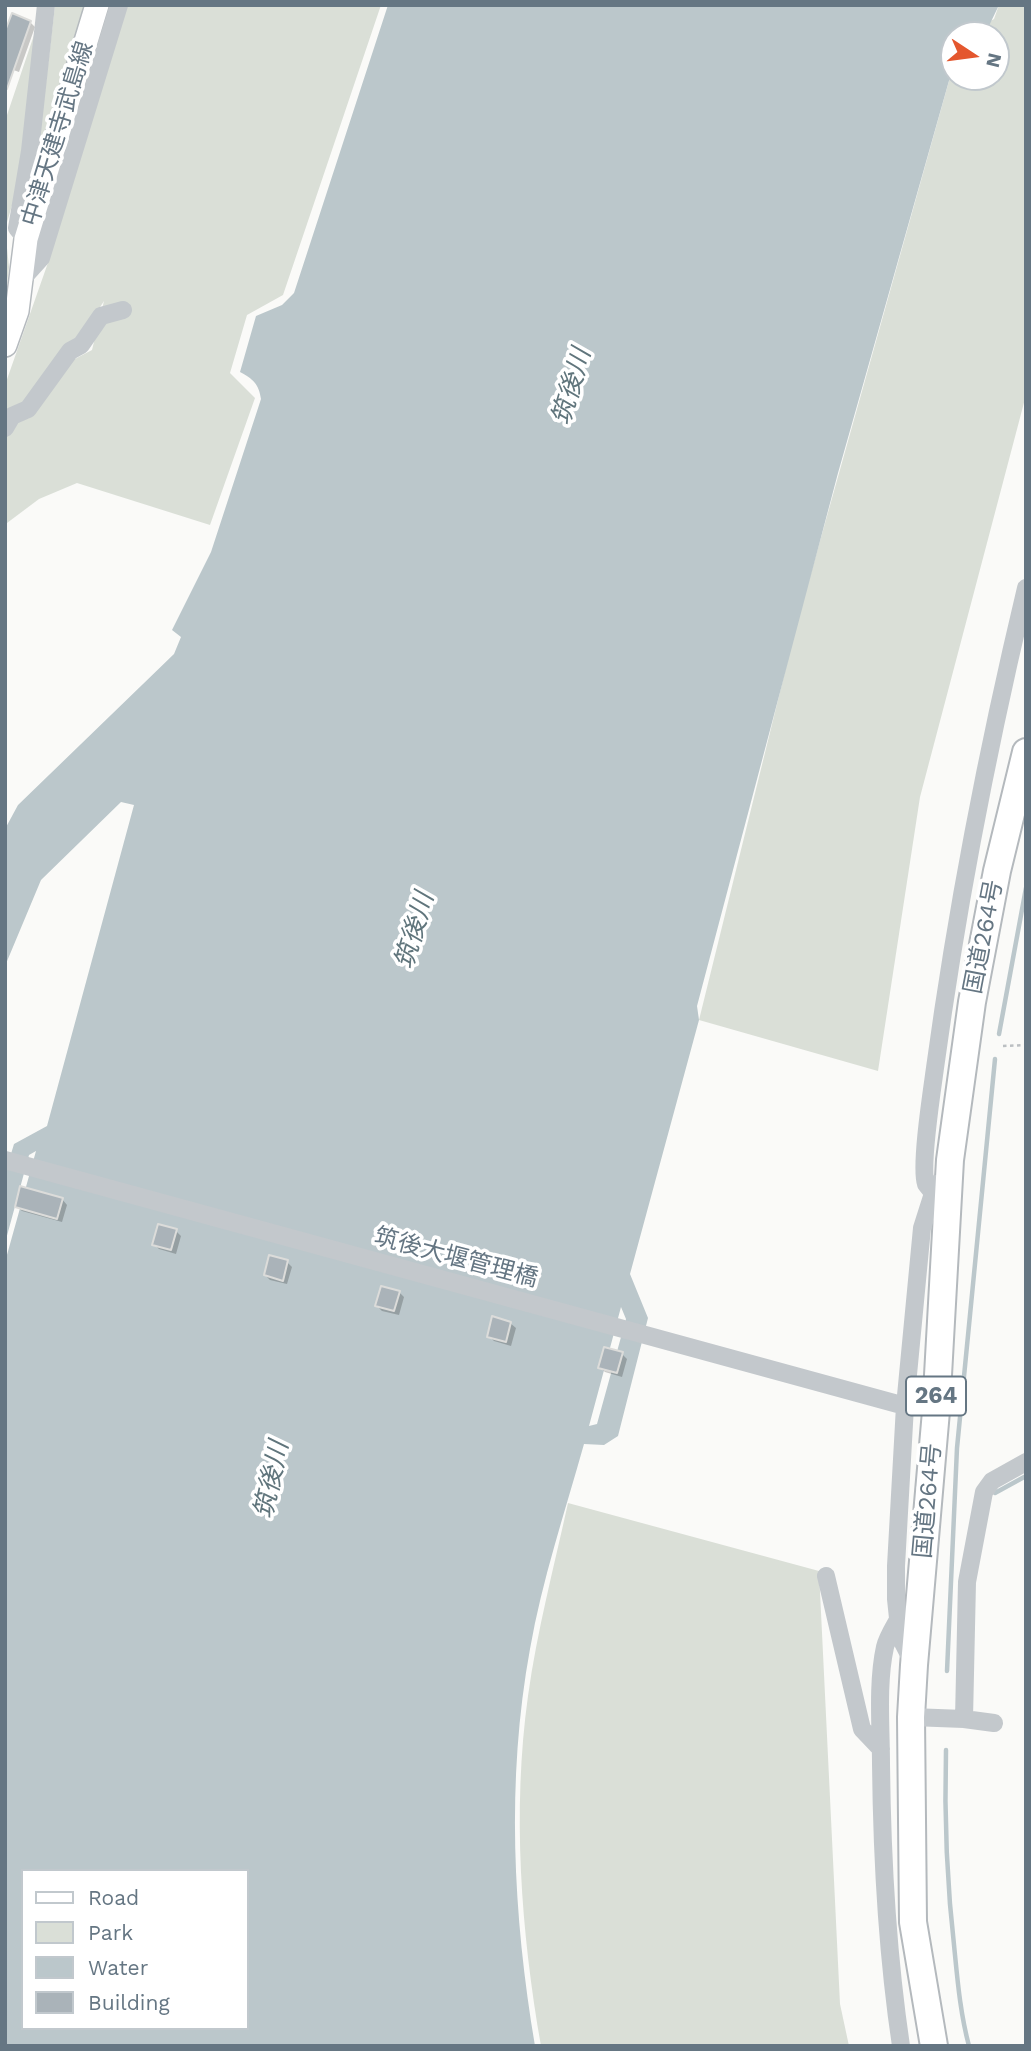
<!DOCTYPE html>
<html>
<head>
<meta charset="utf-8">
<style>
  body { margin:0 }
  #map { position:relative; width:1031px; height:2051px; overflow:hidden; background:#fafaf8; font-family:"Work Sans",sans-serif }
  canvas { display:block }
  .frame { position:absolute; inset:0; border:7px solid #657683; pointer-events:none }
  .legend { position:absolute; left:21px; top:1869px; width:228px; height:161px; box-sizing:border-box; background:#fff; border:2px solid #c1c8cd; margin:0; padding:9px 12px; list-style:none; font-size:21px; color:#657683 }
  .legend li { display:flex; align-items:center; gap:14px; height:35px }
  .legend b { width:35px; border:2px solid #c1c8cd }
  .north { position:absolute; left:940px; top:21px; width:70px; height:70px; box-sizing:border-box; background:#fff; border:2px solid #c1c8cd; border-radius:50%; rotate:103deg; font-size:19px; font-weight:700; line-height:28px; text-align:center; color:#657683 }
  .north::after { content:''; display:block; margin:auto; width:24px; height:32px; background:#e4572e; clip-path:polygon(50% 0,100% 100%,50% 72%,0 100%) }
</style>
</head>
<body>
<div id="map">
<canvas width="1031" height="2051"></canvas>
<div class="frame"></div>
<ul class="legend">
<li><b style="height:9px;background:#fff"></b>Road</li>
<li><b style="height:19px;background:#dadfd7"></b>Park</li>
<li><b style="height:19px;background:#bbc7cb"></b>Water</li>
<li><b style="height:19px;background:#aab3b9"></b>Building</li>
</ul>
<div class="north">N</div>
</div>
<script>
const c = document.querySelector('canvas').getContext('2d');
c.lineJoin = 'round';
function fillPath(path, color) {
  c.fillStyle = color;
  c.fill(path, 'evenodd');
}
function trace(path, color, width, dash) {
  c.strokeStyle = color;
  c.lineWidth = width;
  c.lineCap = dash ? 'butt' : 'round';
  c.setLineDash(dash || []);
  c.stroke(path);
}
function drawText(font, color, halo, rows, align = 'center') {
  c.font = font + ' "Work Sans","Noto Sans JP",sans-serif';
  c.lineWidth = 7;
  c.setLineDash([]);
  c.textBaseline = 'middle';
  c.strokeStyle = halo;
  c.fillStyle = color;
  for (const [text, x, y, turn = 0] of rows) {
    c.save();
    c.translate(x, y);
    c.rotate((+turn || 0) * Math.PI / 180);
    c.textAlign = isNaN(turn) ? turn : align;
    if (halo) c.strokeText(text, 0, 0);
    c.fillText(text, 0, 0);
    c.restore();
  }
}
fillPath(new Path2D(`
  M55 5H86L36 168Z
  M125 5H381L283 295 247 315 230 373 255 398 210 525 77 483 39 499 7 523 5 528V440L14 423 29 418 71 361 92 350 104 301 78 341 26 401 5 418V385L50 257Z
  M999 5H1026V395L920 797 878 1071 699 1020 797 623 954 63V77H996V35H965L994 19Z
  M36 29 25 162 5 229 9 267 5 301V121Z
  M568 1503 819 1571 840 2004 849 2046H541C521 1931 512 1811 528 1696 537 1631 554 1567 568 1503Z`), '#dadfd7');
fillPath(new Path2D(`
  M388 5H999L987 30 973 29 965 35H954V63L838 473 697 1006 699 1020 630 1274 648 1318 618 1436 604 1445 584 1444C565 1512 542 1580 530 1649 506 1780 513 1915 535 2046H5V1262L36 1151 29 1155 5 1243V1174L14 1144 47 1126 134 805 121 802 41 880 5 966V829L18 805 174 654 181 637 172 630 211 552 261 399C259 384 253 379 240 372L256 316 282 305 294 293ZM621 1307 626 1319 597 1424 589 1426ZM23 1871H247V2028H23Z`), '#bbc7cb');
fillPath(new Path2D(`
  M30 22 35 27 19 72 5 67Z
  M62 1199 67 1205 62 1222 22 1211 17 1206Z
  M176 1231 181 1236 176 1254 159 1249 154 1244Z
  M287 1262 292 1267 287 1284 270 1280 265 1275Z
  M399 1292 404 1297 399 1315 382 1311 377 1306Z
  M510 1323 516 1328 511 1346 494 1341 489 1336Z
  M622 1354 627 1359 622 1377 605 1372 600 1367Z`), '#0003');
trace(new Path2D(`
  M999 1034 1026 888
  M995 1493 1026 1476
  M947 1671 957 1448 995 1059
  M946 1750C944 1819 947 1886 955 1955 958 1986 961 2016 969 2046`), '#bbc7cb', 4.5);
const building = new Path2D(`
  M12 13 31 21 7 89 5 88V31Z
  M20 1186 63 1198 57 1219 15 1207Z
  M158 1224 177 1229 171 1250 152 1245Z
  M269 1255 288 1260 283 1281 264 1275Z
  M381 1286 400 1291 394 1311 375 1306Z
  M492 1316 511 1322 506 1342 487 1337Z
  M604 1347 623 1352 617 1373 598 1368Z`);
fillPath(building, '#aab3b9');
trace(building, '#dcdcda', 2);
const major = new Path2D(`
  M5 345 17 311 26 239 97 5`);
const highway = new Path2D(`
  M934 2046 913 1922 911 1717 914 1665 936 1411 950 1160 972 1002 997 871 1026 752`);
trace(major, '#b5babe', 26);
trace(highway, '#b4b9bd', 30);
trace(new Path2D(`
  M1003 1046 1026 1045`), '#bbbfc2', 2.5, [3.5, 3.5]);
trace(new Path2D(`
  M26 239 17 228 30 151 46 5
  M23 278 41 258 119 5
  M5 428 12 416 28 409 70 351 81 345 101 316 123 310
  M5 1160 905 1406
  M933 1193C931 1190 928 1187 926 1184 920 1167 932 1090 935 1068 957 906 988 747 1026 588
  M826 1576 862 1729 881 1749
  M899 1618C894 1627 887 1638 885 1647 877 1683 881 1728 881 1764 882 1859 887 1952 901 2046
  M914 1664 900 1637 896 1599V1566L905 1406 922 1228 936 1184
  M911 1717 964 1719 967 1582 984 1492 992 1481 1026 1462
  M964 1719 994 1723`), '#c3c8cc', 18);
trace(major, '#fff', 23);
trace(highway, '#fff', 26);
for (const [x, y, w] of [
  [936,1396,60]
]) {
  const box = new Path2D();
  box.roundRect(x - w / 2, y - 19.5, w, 39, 5);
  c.fillStyle = '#fff';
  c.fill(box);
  trace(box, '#657683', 2);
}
drawText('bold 23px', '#657683', null, [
  ["264",936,1396]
]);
drawText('24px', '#657683', '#fff', [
  ["中津天建寺武島線",58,134,-73],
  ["国道264号",984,937,-79],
  ["筑後大堰管理橋",456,1258,15],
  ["国道264号",928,1501,-85]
]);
drawText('italic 26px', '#60757c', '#fff', [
  ["筑後川",572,387,-74],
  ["筑後川",415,931,-74],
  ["筑後川",272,1480,-78]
]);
</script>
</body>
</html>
